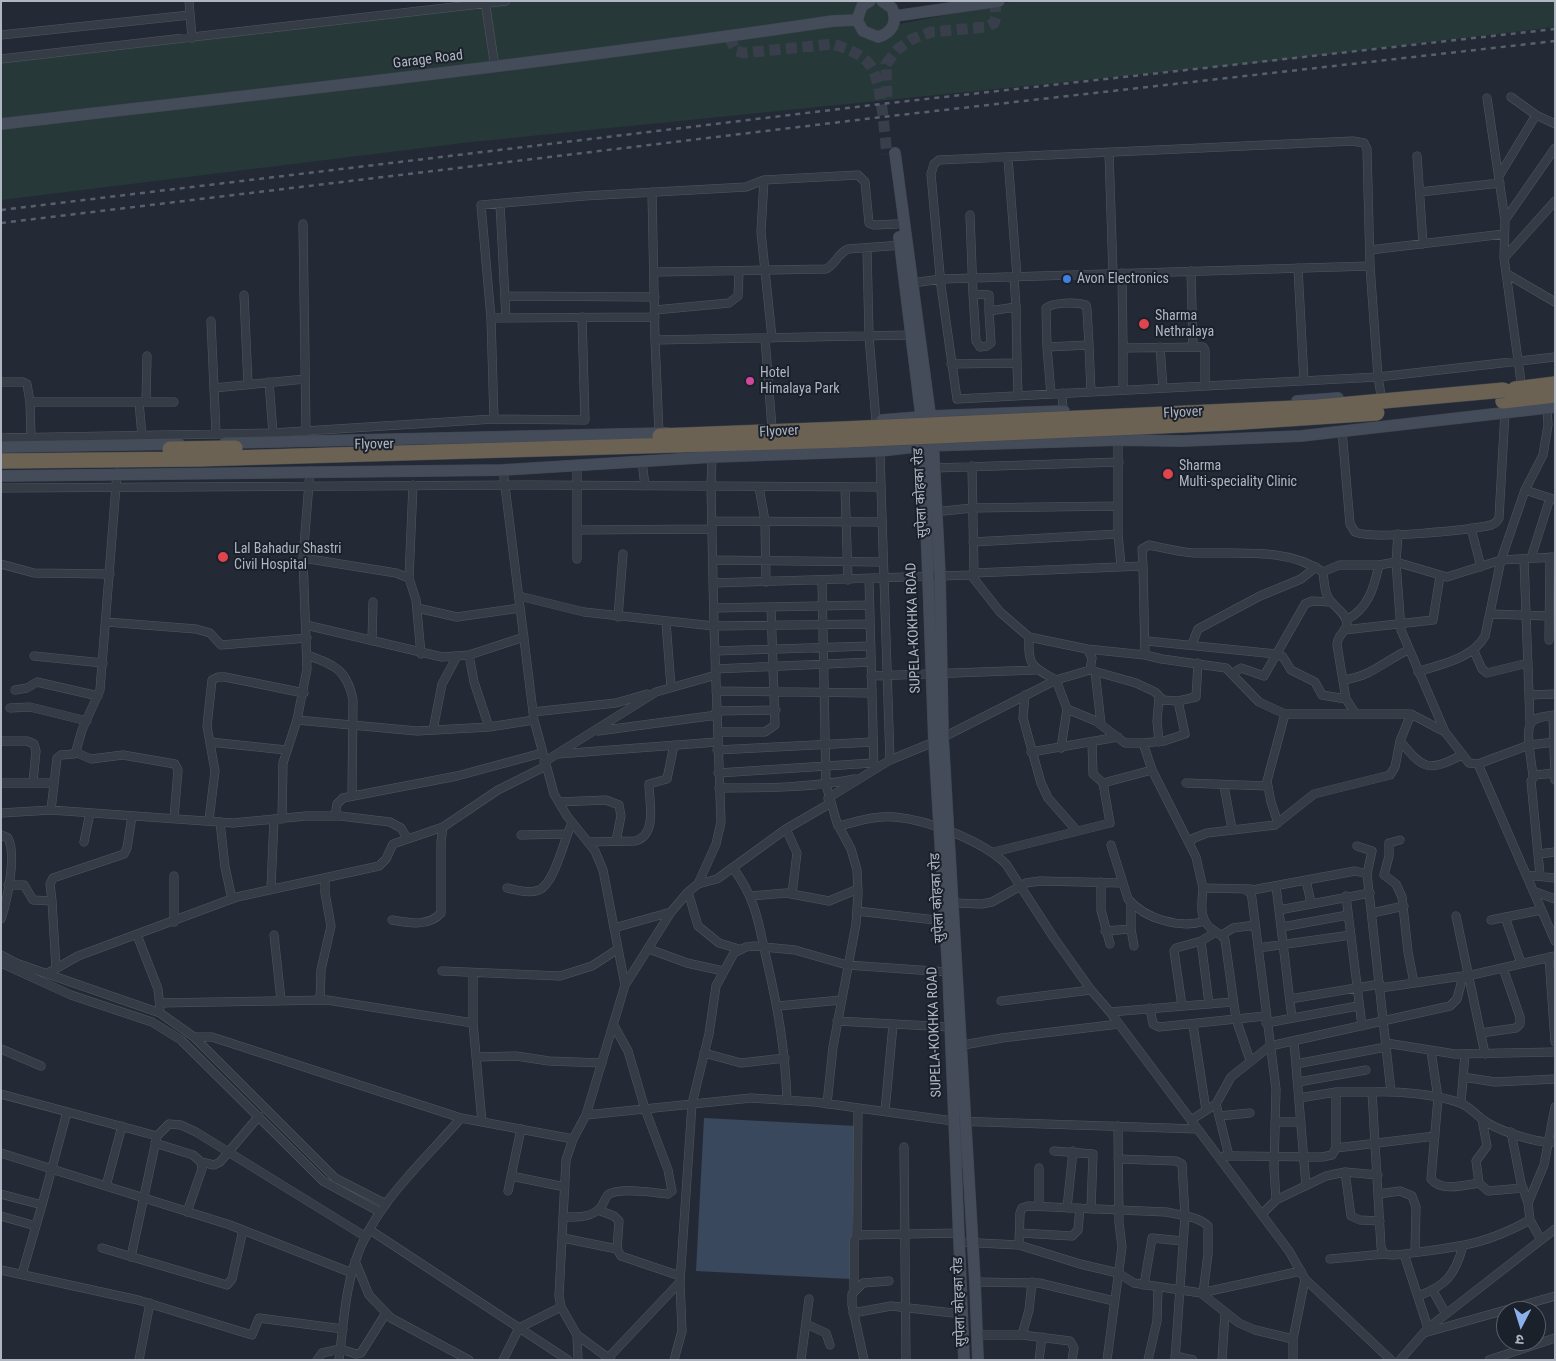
<!DOCTYPE html>
<html>
<head>
<meta charset="utf-8">
<style>
  body { margin:0 }
  #map { position:relative; width:1556px; height:1361px; overflow:hidden; background:#232a35; font-family:"Roboto Condensed","Noto Sans Devanagari",sans-serif }
  canvas { display:block }
  .frame { position:absolute; inset:0; border:2px solid #b0b7c3; pointer-events:none }
  .north { position:absolute; left:1496px; top:1301px; width:50px; height:50px; box-sizing:border-box; background:#1b212b; border:1px solid #575d68; border-radius:50%; rotate:185deg; font-size:14px; font-weight:700; line-height:20px; text-align:center; color:#b0b7c3 }
  .north::after { content:''; display:block; margin:auto; width:18px; height:22px; background:#8cb0ec; clip-path:polygon(50% 0,100% 100%,50% 72%,0 100%) }
</style>
</head>
<body>
<div id="map">
<canvas width="1556" height="1361"></canvas>
<div class="frame"></div>
<div class="north">उ</div>
</div>
<script>
const c = document.querySelector('canvas').getContext('2d');
c.lineJoin = 'round';
function fillPath(path, color) {
  c.fillStyle = color;
  c.fill(path, 'evenodd');
}
function trace(path, color, width, dash) {
  c.strokeStyle = color;
  c.lineWidth = width;
  c.lineCap = dash ? 'butt' : 'round';
  c.setLineDash(dash || []);
  c.stroke(path);
}
function drawText(font, color, halo, rows, align = 'center') {
  c.font = font + ' "Roboto Condensed","Noto Sans Devanagari",sans-serif';
  c.lineWidth = 4;
  c.setLineDash([]);
  c.textBaseline = 'middle';
  c.strokeStyle = halo;
  c.fillStyle = color;
  for (const [text, x, y, turn = 0] of rows) {
    c.save();
    c.translate(x, y);
    c.rotate((+turn || 0) * Math.PI / 180);
    c.textAlign = isNaN(turn) ? turn : align;
    if (halo) c.strokeText(text, 0, 0);
    c.fillText(text, 0, 0);
    c.restore();
  }
}
fillPath(new Path2D(`
  M506 1H882L894 23 900 24 1016 1H1555V27L1273 61 471 142 1 200V59Z`), '#273839');
fillPath(new Path2D(`
  M704 1118 857 1126 850 1279 696 1271Z`), '#39485d');
trace(new Path2D(`
  M729 37 736 51 744 53 833 44C845 48 862 54 870 65 882 80 884 133 887 154
  M887 97 886 64 898 49 912 39 931 32 986 27 994 23 996 17 995 2`), '#383f4a', 11, [11, 5.5]);
const street = new Path2D(`
  M189 1 192 38
  M485 1 495 67
  M1 35 190 15
  M1 59 506 1
  M1511 97 1536 115 1555 124
  M1487 98 1505 220 1504 258 1521 382
  M1109 152 1113 274
  M1417 156 1423 244
  M1008 158 1017 277
  M1499 176 1536 115
  M764 180 761 232 772 338
  M652 192 655 340
  M1420 192 1500 183
  M500 204 506 318
  M1505 220 1555 148
  M303 224 306 431
  M867 248 869 336 876 421
  M1370 250 1504 234
  M1504 258 1555 201
  M1298 268 1304 381
  M1191 271 1193 347
  M655 272 826 269C836 264 838 253 848 249L903 245
  M1122 273 1123 348 1203 347 1205 350V386
  M1507 274 1555 302
  M1014 277 1016 307
  M913 283 941 279 1370 266
  M973 294 976 341 980 347 987 346 991 343 989 311
  M244 295 248 384
  M505 296 655 297
  M655 310 729 303 738 296 739 272
  M491 318 481 205 584 196 746 187 764 180 858 175 865 182 869 223 874 225 897 224
  M211 321 216 433
  M765 338 772 428
  M1047 347 1046 308C1054 302 1076 302 1086 305L1087 310 1089 345
  M1160 347 1163 388
  M1017 363 1018 396
  M951 364 1017 363 1016 307 989 311V295L973 294 970 215
  M1 382H23L27 384 30 402H174
  M269 382 273 433
  M214 388 305 379
  M1123 390V348
  M1062 393 1063 411
  M1051 394 1047 347 1089 345 1091 392
  M1381 395 1378 377 1370 266 1367 149 1364 143 1353 141 939 160 934 164 931 174 941 286 957 399 1378 377 1555 357
  M30 402 31 437
  M139 402 142 436
  M146 402 147 356
  M494 419 491 318 655 317
  M1342 431 1350 524 1355 532C1372 540 1470 530 1491 525 1495 524 1497 522 1499 518L1505 412
  M659 433 655 340 911 335
  M1 438 273 433 494 419 585 420 582 317
  M1118 440V534L1121 566
  M642 461 645 486
  M577 465V559
  M934 468 1119 462
  M503 470 534 720 554 794 567 816 595 851 603 870 625 985
  M759 487 765 521 766 582
  M845 487 848 580
  M881 487 890 760
  M1 488 528 485 881 487 880 451
  M1525 490 1553 499
  M934 512 972 508 1118 506
  M712 521 881 522
  M1471 528 1481 567
  M577 530 712 529
  M1398 534 1396 562 1401 630 1445 732
  M973 542 1118 534
  M303 558 396 573 409 578 416 600 421 654
  M1531 558 1550 498
  M1524 559 1530 722
  M713 560 882 562
  M1 564 34 573 110 574
  M1143 566 1142 549 1149 545C1164 548 1179 552 1194 553 1236 554 1287 547 1323 572L1339 565H1379L1396 562 1447 577 1501 560 1555 557
  M1323 572C1324 579 1324 588 1327 595 1331 606 1347 612 1347 624 1346 632 1337 635 1337 645L1346 699 1355 713
  M974 573 1143 566 1145 655
  M971 575 974 573 972 466
  M409 578 413 485
  M869 579 874 770
  M822 581 826 785 837 823 851 849 857 870 858 894 856 924 833 1047 827 1104
  M713 583 971 575 1000 612 1029 637 1087 649 1145 655 1162 659 1226 668 1259 702 1285 714H1411L1445 732 1469 763 1478 764 1555 941
  M519 596 584 612 714 626 870 624
  M417 608 457 617 520 608
  M714 608 869 605
  M1490 614 1549 616
  M618 617 623 554
  M1346 620C1368 609 1374 588 1379 565
  M106 622 196 629 210 633 221 645 307 638
  M666 622 671 687
  M306 625 442 657 469 655 524 637
  M1344 630 1433 620 1440 576
  M1029 637C1028 666 1031 666 1056 680L1090 670 1092 658 1087 649
  M1549 640 1550 557
  M372 641 373 602
  M1147 641 1276 654 1283 657 1291 670 1315 682 1322 695 1346 699
  M1192 644 1198 629 1260 596 1301 579 1316 567
  M715 651 870 646
  M1474 651 1482 669 1487 673 1528 663
  M307 655C334 665 347 669 353 700L352 795
  M469 655 474 682 489 727
  M34 656 103 663
  M715 669 871 662
  M1090 670 1136 683 1155 692 1163 700 1178 701 1196 697 1198 663
  M1095 671 1101 724
  M1418 672C1441 664 1472 659 1485 636L1501 560 1525 490 1543 455 1548 425 1547 408
  M1233 673 1241 668 1264 676 1305 604 1312 601 1330 602
  M871 676 1036 670
  M1343 680C1374 675 1381 663 1408 650
  M15 690 27 688 37 682 98 696
  M716 691 872 693
  M1025 695 1023 718 1041 783 1048 798 1077 831
  M1529 695 1555 694
  M10 708 30 707 87 721
  M716 711 776 710
  M533 712 616 703 647 694
  M1553 715 1555 780
  M297 720 417 731 489 727 534 720
  M433 730 442 684 457 656
  M598 731 717 715
  M718 732H765L775 725 771 607
  M1 741H27L34 744 36 751 33 782
  M1400 741C1424 770 1428 772 1462 755
  M210 742 286 750
  M1092 742 1093 774 1103 783
  M1159 742 1157 721 1159 697
  M1143 743 1164 741 1185 734 1178 701
  M1061 748 1067 709
  M717 750 873 742
  M75 752 91 759 123 755 175 764 178 770 174 818
  M1031 752 1118 737
  M558 754 717 742
  M544 762 656 692 716 675
  M1478 764 1529 745C1527 720 1530 718 1555 715
  M718 773 873 763
  M1533 776 1529 745 1555 742
  M1 783H54
  M1186 783 1268 786
  M1224 786 1232 829
  M719 788C765 788 809 788 855 779
  M559 802 606 800 619 805 621 816 616 841
  M51 810 57 758 61 755 74 754 76 751 82 730 100 690 117 473
  M1 813 51 810 233 823 306 816H340L390 822 401 828 407 838
  M335 816 337 804 343 798 457 776 542 753
  M282 819 283 763 297 720 307 669 303 558 310 471
  M209 820 215 771 207 726 212 680 218 677H225L304 693
  M220 822 225 867 232 899
  M1278 823 1271 802 1267 781 1285 714
  M838 826C856 822 876 815 895 817 928 820 983 841 1006 864L1054 938 1091 990 1110 1012 1289 1251 1305 1279 1391 1360
  M786 829 797 853 792 894
  M1 835 8 838C17 855 7 901 1 919
  M521 835 567 834
  M1400 840 1389 843V856L1384 875 1396 884 1402 897 1408 952 1414 983
  M84 842 90 813
  M588 842 635 841C658 835 649 801 649 784L667 779 674 745
  M1189 843 1194 838 1207 833 1275 825 1314 794 1390 775 1395 767 1400 741 1411 714
  M1111 845 1128 899C1145 919 1180 929 1205 921
  M1357 846 1372 851 1367 874
  M994 852 1110 823 1103 783 1152 770
  M1538 854 1555 852
  M733 868C756 899 758 921 766 957 778 1008 785 1048 787 1100
  M1526 875 1555 878
  M1540 875 1531 781 1535 775 1555 773
  M174 876V922
  M1306 880 1311 903
  M1101 882V910L1110 944
  M698 884 716 844 721 822 714 626 711 486 712 457
  M8 885H24L33 900 52 901 56 968
  M1276 886 1292 1018
  M271 888 274 819
  M507 888C517 890 529 894 539 890 555 883 564 839 572 823
  M1203 888C1202 903 1198 920 1213 930 1218 934 1222 934 1225 940L1236 1019 1250 1060
  M1247 891 1355 871 1367 874 1391 1092
  M1251 891 1276 1089 1274 1168 1276 1200
  M1533 891 1555 899
  M688 892 698 926 719 943 739 949
  M751 896 786 893 829 901 858 889
  M1346 896 1362 1026
  M52 901 50 884 53 878 124 854 127 848 132 816
  M953 903 982 904 992 902 1026 883 1040 881 1122 883
  M1131 903V929L1134 946
  M1279 910 1370 893
  M857 911 944 921
  M1372 913 1404 906
  M1456 916 1485 1054
  M1505 917 1521 963
  M392 920C408 923 429 927 441 913V842L443 827
  M1491 920 1541 910
  M1282 927 1348 915
  M614 928 671 912
  M1105 931 1131 929
  M137 935 158 989 160 1008
  M274 935 281 1000
  M1222 935 1233 928 1255 925
  M1201 941 1209 1004
  M1258 948 1351 935
  M649 949 687 963 723 971
  M1 955 16 963 160 1013 194 1037 335 1178 386 1204
  M1549 957 1555 1042
  M1 963 71 995 152 1022 181 1040 323 1181 380 1212
  M442 971 560 976 592 966 618 949
  M48 973 78 956 237 897 379 866 386 859 393 844 443 827 498 790 546 766
  M473 973V1023L482 1122
  M1380 988 1476 974 1555 956
  M1290 999 1380 984
  M320 1000 321 970 331 926 325 893V878
  M1001 1001 1091 990
  M160 1003 327 1000 473 1023
  M778 1006 841 1000
  M1182 1006 1174 951 1176 948 1201 941 1216 932
  M1150 1008 1153 1024 1159 1027 1265 1016
  M1110 1012 1233 1002
  M837 1021 950 1027
  M1266 1023 1358 1006
  M1193 1025 1206 1110
  M1481 1033 1516 1028 1520 1024V1017L1503 968
  M194 1037H212L461 1118 573 1139 586 1115 751 1098 815 1102 953 1121 1198 1129
  M1294 1041 1306 1186
  M1386 1043 1455 1054 1555 1052
  M958 1046 1002 1038 1119 1024
  M1 1049 41 1066
  M1431 1051 1438 1098 1431 1179C1441 1192 1465 1185 1479 1183
  M704 1053 741 1063 785 1058
  M476 1057 516 1056 549 1061 602 1063
  M1296 1064 1386 1047
  M1463 1077 1495 1082 1555 1079
  M1298 1082 1366 1070
  M1 1094 157 1136 131 1257
  M1299 1098 1336 1092H1372
  M1461 1103 1465 1054
  M1216 1104 1229 1156
  M885 1111 893 1025
  M586 1115 625 985 671 912 688 892 698 884 717 879 786 829 829 804 828 798 890 760 934 742 1056 680 1067 709 1096 721 1125 743H1143L1152 770 1196 857 1203 888 1251 889
  M1219 1116 1250 1113
  M1482 1119 1487 1146 1476 1161 1479 1183 1488 1191 1523 1188
  M1191 1120 1216 1104 1231 1077 1270 1046 1450 1006 1457 999 1463 976
  M1275 1122H1301
  M1511 1132 1521 1183 1528 1203
  M157 1136 169 1124 181 1125 196 1132 366 1237
  M573 1139 566 1160 559 1296 561 1307 577 1335 611 1360
  M155 1143 193 1155 201 1162 202 1169 187 1212
  M904 1147 906 1360
  M1336 1148 1435 1136
  M1054 1151 1093 1154 1091 1209
  M1 1153 230 1225 352 1273
  M1118 1159 1176 1161 1182 1164 1185 1216 1175 1360
  M1221 1159 1224 1156H1236L1322 1157 1332 1155 1336 1148V1092
  M201 1162 214 1165 220 1162 259 1116
  M1039 1168V1206
  M1345 1172 1351 1216 1360 1220 1380 1221
  M511 1176 565 1187
  M106 1186 122 1126
  M508 1191 521 1129
  M1 1194 42 1205 67 1112
  M1378 1194 1400 1191 1412 1196 1416 1207 1415 1252
  M1067 1208 1073 1151
  M1262 1214 1276 1200 1326 1176 1345 1172 1378 1175
  M1 1216 36 1226
  M564 1217C577 1217 592 1218 601 1207 604 1203 605 1197 609 1194 621 1187 654 1193 668 1194L672 1191 668 1170 645 1109 628 1051 613 1024
  M1530 1220C1488 1243 1465 1246 1419 1252 1408 1253 1394 1257 1384 1254L1381 1247 1372 1092C1398 1091 1436 1094 1460 1103 1470 1107 1474 1113 1482 1119 1495 1130 1538 1144 1555 1142
  M370 1230 568 1360
  M1020 1233 1072 1236 1078 1230 1080 1208
  M857 1235 858 1108
  M563 1238 617 1249 619 1221 614 1216 598 1210
  M1541 1240 1530 1220 1528 1203 1544 1165 1555 1107
  M958 1242 1019 1245 1080 1264 1118 1273 1134 1283 1201 1293 1301 1271
  M1019 1245 1020 1213 1022 1208 1028 1206 1166 1212C1179 1215 1198 1216 1208 1226V1254L1203 1293
  M102 1248 227 1285 232 1279 243 1230
  M617 1249 621 1256 680 1276
  M1404 1254 1428 1328
  M1330 1259 1384 1254
  M355 1261 369 1295 391 1318 469 1360
  M1 1270 138 1300 252 1335 259 1318 343 1329
  M22 1274 42 1205
  M975 1282 1039 1283 1114 1301
  M1144 1285 1152 1238 1183 1241
  M854 1289V1240L857 1235 958 1233
  M1433 1291 1446 1314
  M1201 1293 1239 1323 1255 1330 1293 1339
  M1418 1296C1446 1286 1455 1275 1463 1246
  M853 1313 891 1306 962 1314
  M806 1324 826 1333 830 1345
  M1424 1333 1555 1296
  M577 1335 578 1360
  M977 1335H1022L1070 1341 1074 1348 1072 1360
  M1022 1335 1029 1310 1032 1282
  M1175 1356 1193 1360
  M608 1358 680 1282
  M139 1360 150 1303
  M317 1360 322 1353 340 1349 356 1354 361 1353 386 1313
  M339 1360C343 1328 345 1292 355 1262 373 1205 423 1162 461 1118
  M503 1360 519 1328 561 1307
  M674 1360 682 1331 680 1282 692 1104 709 1034 716 986 734 953 746 947 754 946 795 950 847 965 948 972
  M801 1360 809 1299
  M864 1360 852 1305V1294L863 1283 889 1281
  M1039 1360 1042 1337
  M1107 1360 1122 1247 1119 1223 1118 1126
  M1148 1360 1157 1321 1158 1287
  M1222 1360 1225 1313
  M1293 1360V1339L1305 1279
  M1400 1360 1428 1328 1555 1229
  M1489 1360 1555 1338`);
const secondary = new Path2D(`
  M870 1 862 6 857 20 863 31 878 37C892 33 898 22 892 8L882 1
  M895 16 999 1
  M1 124C279 92 557 62 833 21L857 20
  M895 153 931 421
  M899 237 922 424
  M1297 401 1338 398
  M882 420 931 416 1064 411
  M923 440 934 742 948 972 964 1360
  M933 440 940 576 943 737 975 1282 978 1360
  M225 443 667 433
  M1 447 179 444
  M1 476 503 470 712 457 880 451 923 446 1118 440 1182 441 1301 436 1555 407`);
const highway = new Path2D(`
  M1515 389 1555 384
  M1503 401 1555 395
  M660 436 843 429
  M170 449 235 448
  M1 461 197 459 846 440`);
trace(street, '#505761', 9);
trace(secondary, '#3f4550', 12);
trace(highway, '#404751', 16);
trace(street, '#363c46', 8);
trace(secondary, '#444c59', 11);
trace(highway, '#6b6254', 15);
trace(new Path2D(`
  M1 210 881 104 1555 29
  M1 223 882 117 1555 41`), '#58606d', 2.5, [5, 5]);
const highwayBridge = new Path2D(`
  M843 429 1317 407 1504 390
  M846 440 1227 423 1377 413`);
trace(highwayBridge, '#404751', 16, []);
trace(highwayBridge, '#6b6254', 15);
for (const [x, y, r, color] of [
  [1067,279,5,"#3f7fe0"],
  [1144,324,6,"#e0444e"],
  [750,381,5,"#d1479c"],
  [1168,474,6,"#e0444e"],
  [223,557,6,"#e0444e"]
]) {
  const dot = new Path2D();
  dot.arc(x, y, r, 0, 2 * Math.PI);
  c.fillStyle = color;
  c.fill(dot);
  trace(dot, '#1b212b', 2);
}
drawText('14px', '#b0b7c3', '#1b212b', [
  ["Garage Road",428,60,-7],
  ["Flyover",1183,413,-3],
  ["Flyover",779,432,-3],
  ["Flyover",374,445,-1],
  ["सुपेला कोहका रोड",921,493,-93],
  ["SUPELA-KOKHKA ROAD",914,628,-92],
  ["सुपेला कोहका रोड",938,898,-93],
  ["SUPELA-KOKHKA ROAD",935,1032,-92],
  ["सुपेला कोहका रोड",960,1302,-92]
]);
drawText('14px', '#b0b7c3', '#1b212b', [
  ["Avon Electronics",1077,279],
  ["Sharma",1155,316],
  ["Nethralaya",1155,332],
  ["Hotel",760,373],
  ["Himalaya Park",760,389],
  ["Sharma",1179,466],
  ["Multi-speciality Clinic",1179,482],
  ["Lal Bahadur Shastri",234,549],
  ["Civil Hospital",234,565]
], 'left');
</script>
</body>
</html>
